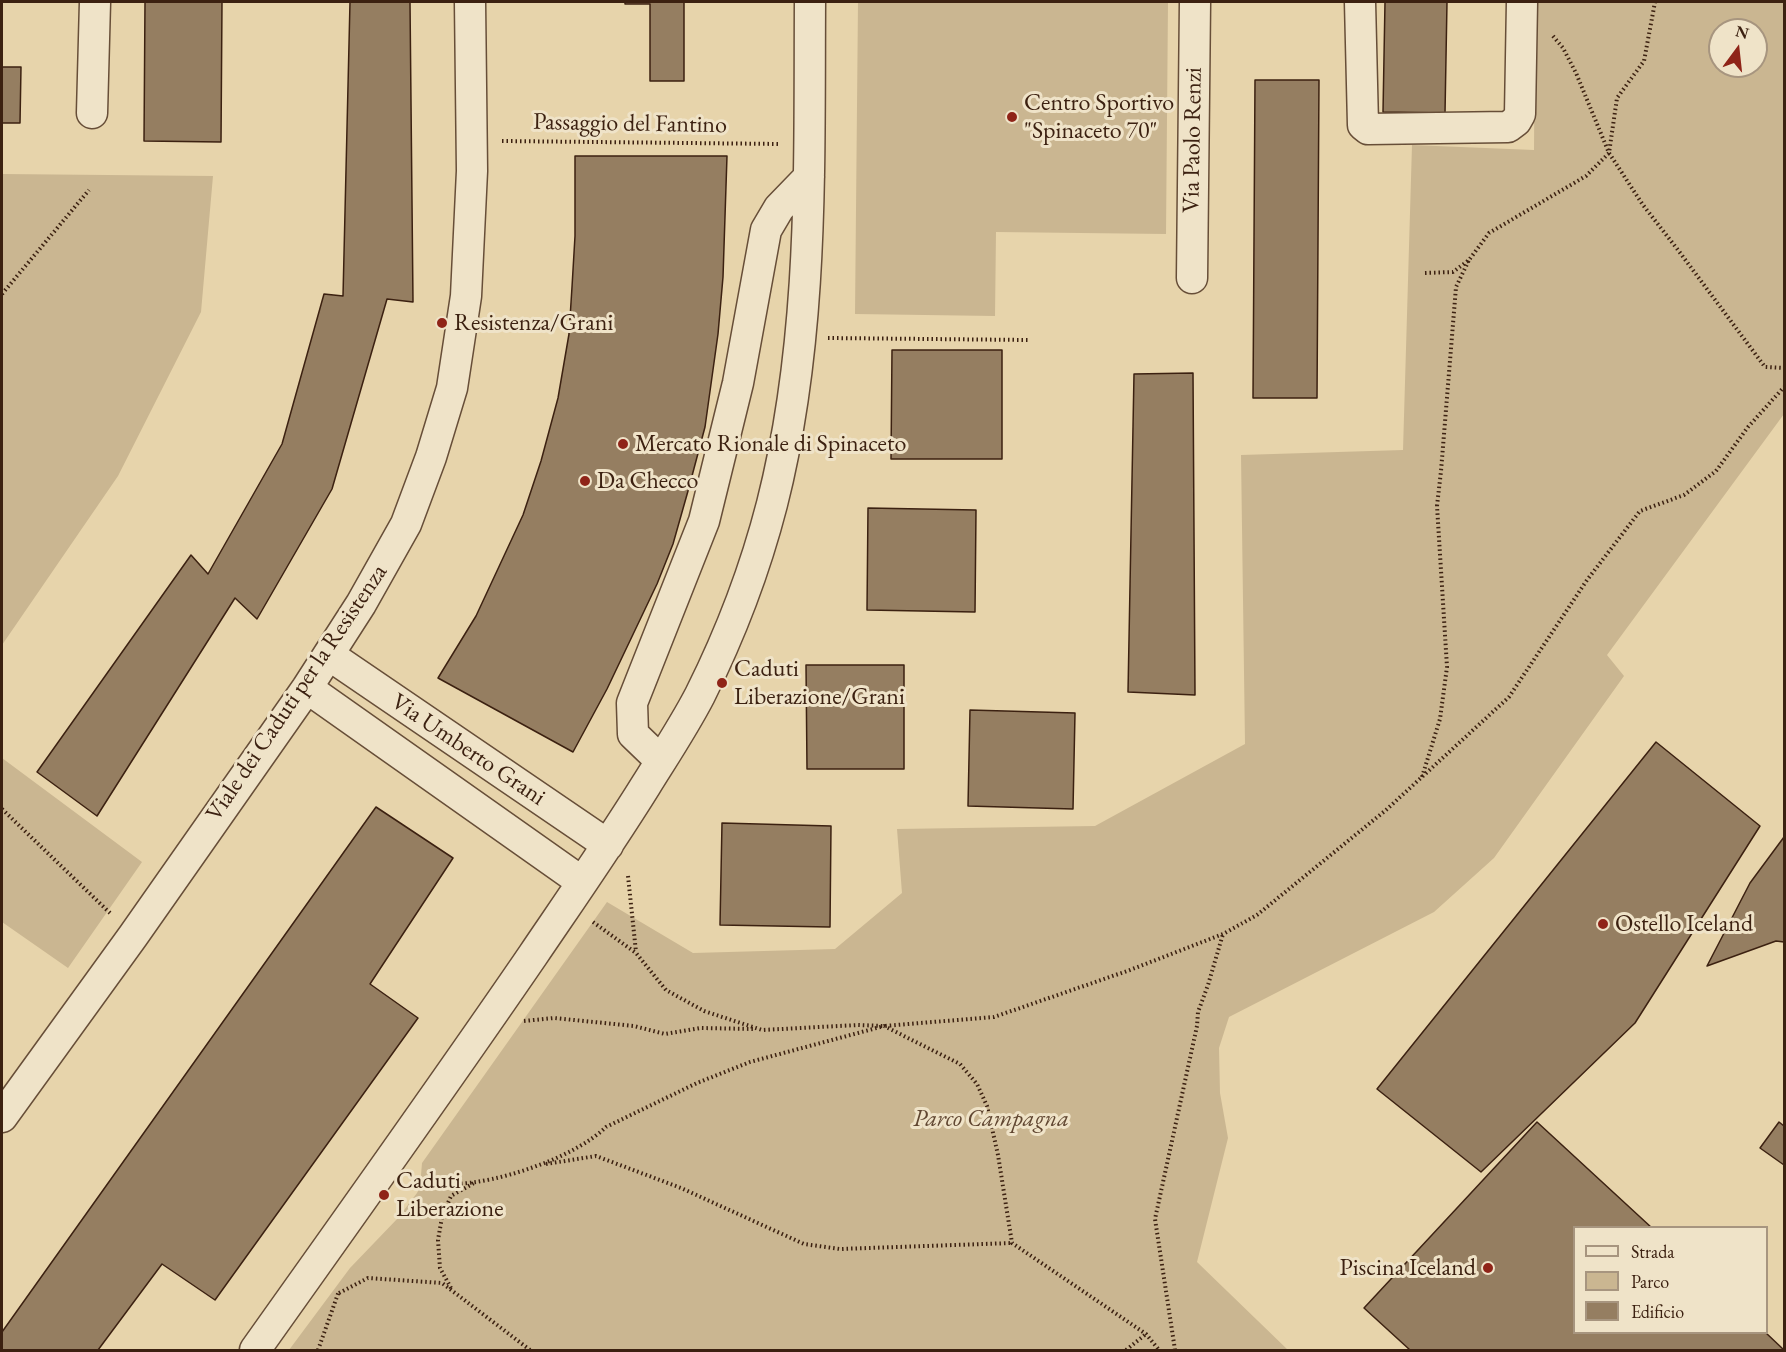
<!DOCTYPE html>
<html>
<head>
<meta charset="utf-8">
<style>
  body { margin:0 }
  #map { position:relative; width:1786px; height:1352px; overflow:hidden; background:#e7d4ab; font-family:"EB Garamond",serif }
  canvas { display:block }
  .frame { position:absolute; inset:0; border:3px solid #3c2111; pointer-events:none }
  .legend { position:absolute; left:1573px; top:1226px; width:195px; height:108px; box-sizing:border-box; background:#efe3c8; border:2px solid #a7957f; margin:0; padding:8px 10px; list-style:none; font-size:18px; color:#3c2111 }
  .legend li { display:flex; align-items:center; gap:12px; height:30px }
  .legend b { width:30px; border:2px solid #a7957f }
  .north { position:absolute; left:1708px; top:18px; width:60px; height:60px; box-sizing:border-box; background:#efe3c8; border:2px solid #a7957f; border-radius:50%; rotate:15deg; font-size:16px; font-weight:700; line-height:24px; text-align:center; color:#3c2111 }
  .north::after { content:''; display:block; margin:auto; width:21px; height:27px; background:#8f2418; clip-path:polygon(50% 0,100% 100%,50% 72%,0 100%) }
</style>
</head>
<body>
<div id="map">
<canvas width="1786" height="1352"></canvas>
<div class="frame"></div>
<ul class="legend">
<li><b style="height:8px;background:#efe3c8"></b>Strada</li>
<li><b style="height:16px;background:#cab691"></b>Parco</li>
<li><b style="height:16px;background:#957e61"></b>Edificio</li>
</ul>
<div class="north">N</div>
</div>
<script>
const c = document.querySelector('canvas').getContext('2d');
c.lineJoin = 'round';
function fillPath(path, color) {
  c.fillStyle = color;
  c.fill(path, 'evenodd');
}
function trace(path, color, width, dash) {
  c.strokeStyle = color;
  c.lineWidth = width;
  c.lineCap = dash ? 'butt' : 'round';
  c.setLineDash(dash || []);
  c.stroke(path);
}
function drawText(font, color, halo, rows, align = 'center') {
  c.font = font + ' "EB Garamond",serif';
  c.lineWidth = 6;
  c.setLineDash([]);
  c.textBaseline = 'middle';
  c.strokeStyle = halo;
  c.fillStyle = color;
  for (const [text, x, y, turn = 0] of rows) {
    c.save();
    c.translate(x, y);
    c.rotate((+turn || 0) * Math.PI / 180);
    c.textAlign = isNaN(turn) ? turn : align;
    if (halo) c.strokeText(text, 0, 0);
    c.fillText(text, 0, 0);
    c.restore();
  }
}
fillPath(new Path2D(`
  M858 2H1168L1166 234 996 232 995 316 855 314Z
  M1535 2H1784V414L1607 655 1624 676 1494 858 1434 912 1229 1017 1219 1048 1220 1093 1228 1138 1197 1262 1288 1350H289L350 1268 398 1218 417 1193 420 1187 422 1163 607 902 693 953 835 949 902 893 897 829 1095 826 1245 744 1241 455 1403 450 1412 145 1534 150ZM1720 30H1756V66H1720Z
  M2 174 213 176 201 312 118 476 2 645Z
  M2 758 142 862 68 968 2 922Z`), '#cab691');
const building = new Path2D(`
  M145 2H222L221 142 144 141Z
  M350 2H410L413 302 387 299 332 489 257 619 235 598 97 816 37 772 191 555 208 574 282 444 324 294 343 296Z
  M625 2H684V81H650V4H625Z
  M1385 2H1447L1445 113 1383 112Z
  M2 67H21L20 123H2Z
  M1255 80H1319L1317 398H1253Z
  M575 156H727L723 277 718 334 705 427 688 491 673 544 657 584 607 689 573 752 438 678 476 616 523 515 541 461 558 398 569 334 572 287 575 236Z
  M892 350H1002V459H891Z
  M1193 373 1195 695 1128 692 1134 374Z
  M868 508 976 510 975 612 867 610Z
  M806 665H904V769H807Z
  M970 710 1075 713 1073 809 968 806Z
  M1656 742 1760 826 1635 1023 1481 1172 1377 1089Z
  M376 807 453 858 370 984 418 1018 215 1300 162 1264 98 1350H2V1332Z
  M722 823 831 826 830 927 720 925Z
  M1784 837V942L1776 941 1707 966 1750 883Z
  M1537 1122 1652 1228H1574V1332H1765L1784 1350H1410L1364 1308Z
  M1779 1122 1784 1126V1165L1760 1148Z`);
fillPath(building, '#957e61');
trace(building, '#3c2111', 1.5);
const minor = new Path2D(`
  M1360 2 1363 125 1368 129 1508 127 1516 121 1520 114 1522 2
  M92 113 95 2
  M1192 278 1195 2
  M329 655 608 845
  M307 688 582 882
  M661 761 633 734 632 703 704 521 738 383 766 230 779 208 809 177
  M2 1117 133 936 307 688 361 604 406 524 431 457 452 388 466 296 472 171 470 2
  M255 1350C348 1219 442 1088 533 955 571 899 610 843 646 785 664 756 684 726 700 695 730 635 755 570 772 504 814 339 809 170 810 2`);
trace(minor, '#674e38', 33);
trace(new Path2D(`
  M1553 36 1563 48 1576 73 1609 153 1643 205 1678 250 1765 367 1784 368
  M502 141 780 144
  M1425 273 1453 272 1469 260 1489 233 1586 176 1609 153 1617 98 1644 61 1655 2
  M2 294 89 190
  M828 338 1029 340
  M1422 777 1440 719 1447 667 1437 506 1441 471 1456 287 1469 260
  M2 809 111 914
  M628 876 636 952
  M593 922 636 953 666 990 704 1011 762 1030 858 1025 884 1026 994 1017 1130 970 1223 934 1257 915 1386 810 1509 697 1587 580 1640 511 1684 495 1716 471 1748 427 1784 387
  M524 1021 554 1018 634 1026 665 1034 700 1028 755 1029
  M546 1164 596 1156 681 1188 804 1244 840 1249 1012 1243
  M416 1185C436 1184 457 1185 476 1182 516 1176 577 1155 606 1127L697 1083 750 1062 884 1026 960 1064 977 1084 987 1106 998 1155 1012 1243 1146 1334 1159 1350
  M451 1288 440 1268 438 1240 442 1217 451 1196 474 1183
  M339 1293 368 1278 442 1283 530 1350
  M318 1350 339 1291
  M1126 1350 1146 1334
  M1175 1350 1155 1219 1197 1026 1198 1012 1208 985 1223 934`), '#3c2111', 4, [1.5, 3]);
trace(minor, '#efe3c8', 30);
for (const [x, y, r, color] of [
  [1012,117,6,"#8f2418"],
  [442,323,6,"#8f2418"],
  [623,444,6,"#8f2418"],
  [585,481,6,"#8f2418"],
  [722,683,6,"#8f2418"],
  [1603,924,6,"#8f2418"],
  [384,1195,6,"#8f2418"],
  [1488,1268,6,"#8f2418"]
]) {
  const dot = new Path2D();
  dot.arc(x, y, r, 0, 2 * Math.PI);
  c.fillStyle = color;
  c.fill(dot);
  trace(dot, '#efe3c8', 2);
}
drawText('24px', '#3c2111', '#efe3c8', [
  ["Centro Sportivo",1024,103],
  ["\"Spinaceto 70\"",1024,131],
  ["Resistenza/Grani",454,323],
  ["Mercato Rionale di Spinaceto",635,444],
  ["Da Checco",597,481],
  ["Caduti",734,669],
  ["Liberazione/Grani",734,697],
  ["Ostello Iceland",1615,924],
  ["Caduti",396,1181],
  ["Liberazione",396,1209],
  ["Piscina Iceland",1476,1268,"right"]
], 'left');
drawText('24px', '#3c2111', '#efe3c8', [
  ["Passaggio del Fantino",630,124,1],
  ["Via Paolo Renzi",1193,140,-89],
  ["Viale dei Caduti per la Resistenza",297,693,-56],
  ["Via Umberto Grani",468,750,34]
]);
drawText('italic 24px', '#604631', '#efe3c8', [
  ["Parco Campagna",991,1119]
]);
</script>
</body>
</html>
